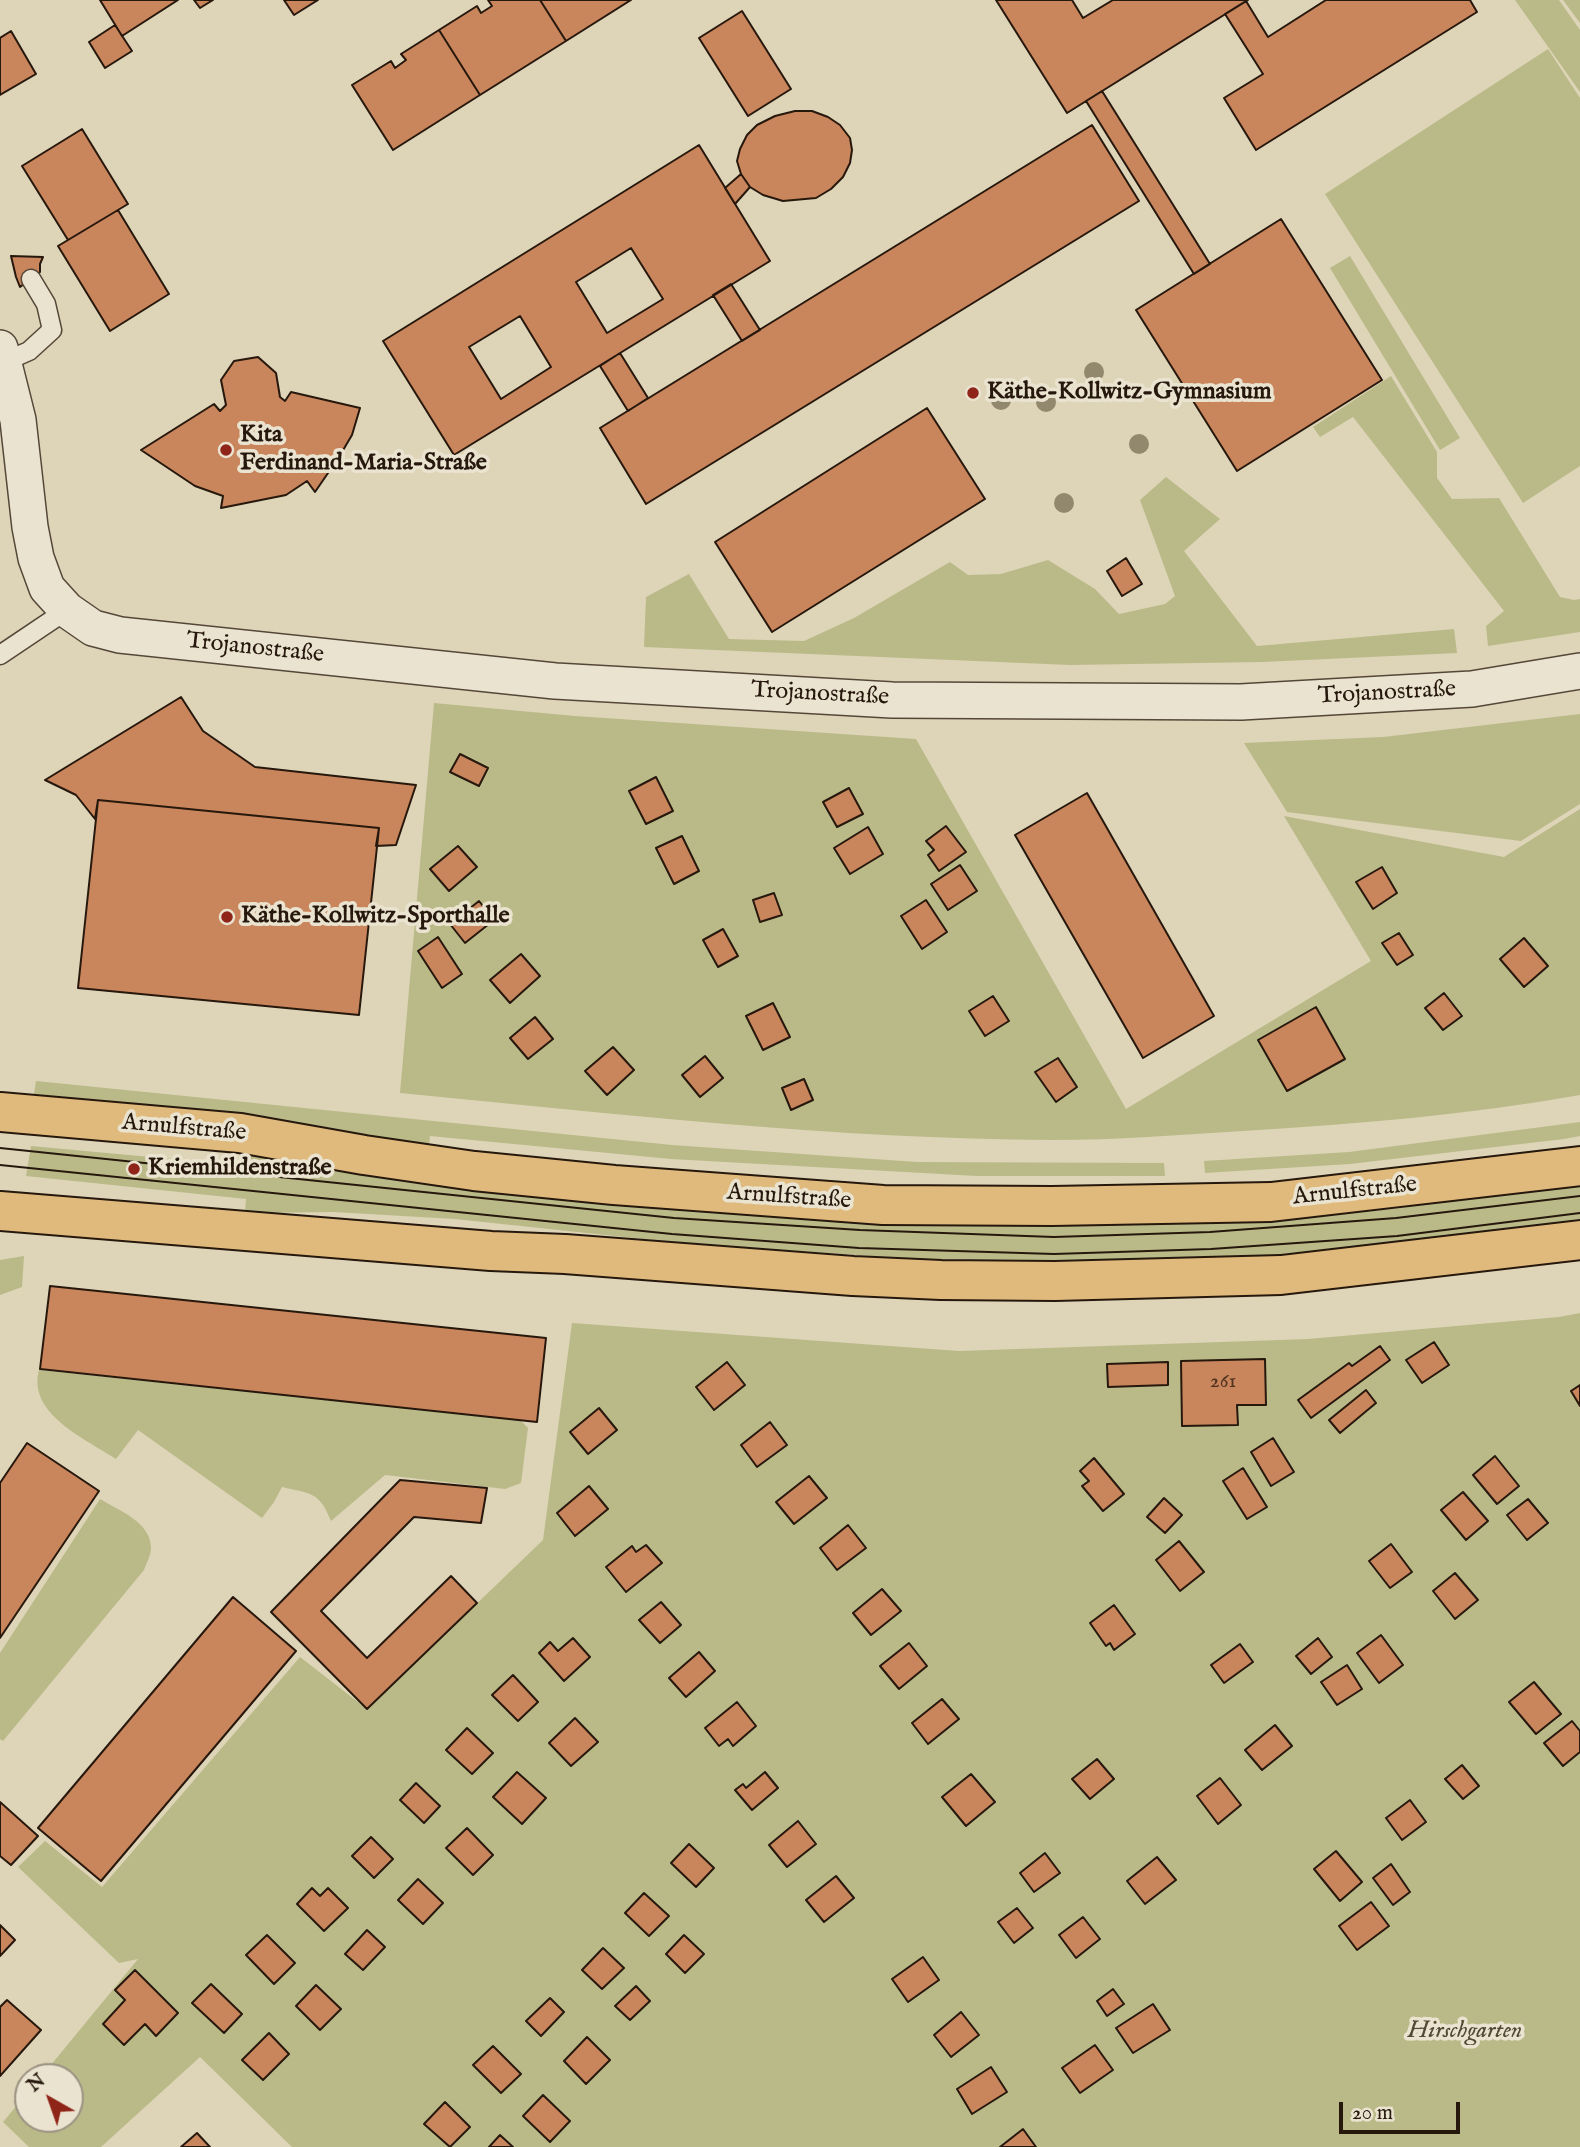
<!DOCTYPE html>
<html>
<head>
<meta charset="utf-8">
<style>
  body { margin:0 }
  #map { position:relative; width:1580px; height:2147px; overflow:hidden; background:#ded4b7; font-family:"IM FELL English",serif }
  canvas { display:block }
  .north { position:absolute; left:14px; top:2063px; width:70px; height:70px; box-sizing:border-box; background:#eae3d0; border:2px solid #9c9282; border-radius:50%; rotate:320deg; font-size:19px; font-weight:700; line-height:28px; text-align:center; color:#27180d }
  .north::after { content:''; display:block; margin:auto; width:24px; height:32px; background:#8f2418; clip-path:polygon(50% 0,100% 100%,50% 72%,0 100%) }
  .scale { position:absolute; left:1339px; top:2102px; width:121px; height:32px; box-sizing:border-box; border:4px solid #27180d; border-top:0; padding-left:9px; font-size:21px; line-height:24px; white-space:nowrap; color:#27180d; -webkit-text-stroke:5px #eae3d0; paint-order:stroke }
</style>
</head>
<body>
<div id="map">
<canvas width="1580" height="2147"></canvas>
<div class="north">N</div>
<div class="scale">20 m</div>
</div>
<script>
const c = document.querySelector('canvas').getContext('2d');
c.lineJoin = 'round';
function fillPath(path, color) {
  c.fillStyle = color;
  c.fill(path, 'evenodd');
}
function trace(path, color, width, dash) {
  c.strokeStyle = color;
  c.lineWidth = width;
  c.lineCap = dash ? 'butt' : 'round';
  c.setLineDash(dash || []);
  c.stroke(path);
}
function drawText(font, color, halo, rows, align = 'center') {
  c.font = font + ' "IM FELL English",serif';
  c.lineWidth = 7;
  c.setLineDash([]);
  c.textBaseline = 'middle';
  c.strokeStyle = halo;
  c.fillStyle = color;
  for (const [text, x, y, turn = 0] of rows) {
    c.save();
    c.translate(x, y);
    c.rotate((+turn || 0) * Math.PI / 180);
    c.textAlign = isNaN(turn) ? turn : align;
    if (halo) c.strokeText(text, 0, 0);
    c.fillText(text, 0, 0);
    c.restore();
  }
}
fillPath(new Path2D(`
  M1515 0H1559L1580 30V92Z
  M1563 0H1580V23Z
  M1548 49 1580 98V466L1523 503 1325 194Z
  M1350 256 1460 438 1440 450 1330 268Z
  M1391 376 1437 452V478L1452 499 1499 498 1560 597 1574 600 1580 599V632L1488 646 1486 626 1504 611 1353 417 1320 437 1313 427Z
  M1166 477 1220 519 1184 551 1257 646 1454 629 1457 653 1262 662 1070 665 644 647 646 597 689 574 729 639 804 641 854 618 950 562 968 575 1001 574 1048 560 1095 589 1119 614 1165 604 1175 596 1140 500Z
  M434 703 575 716 916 739 1126 1109 1371 961 1284 816 1504 857 1580 809V1095C1469 1115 1356 1124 1243 1131 1180 1135 1116 1140 1053 1140 835 1139 617 1114 400 1093Z
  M1580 714V804L1521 841 1287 812 1244 743 1383 737Z
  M36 1081 672 1145 917 1162 1164 1163 1165 1176H977L671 1159 430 1136 429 1146 387 1141 306 1125 34 1094Z
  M1580 1122V1136L1564 1139 1350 1164 1205 1173 1204 1161 1349 1152Z
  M31 1146 248 1166 250 1153 861 1222 1054 1226 1210 1222 1394 1209 1580 1180V1219L1399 1246 1212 1259 1055 1265 956 1262 671 1242 455 1219 333 1212 245 1213 246 1199 26 1176Z
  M24 1256 22 1287 0 1295V1260Z
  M1580 1313V2147H292L200 2057 101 2147H29L3 2122 28 2092V2119H70V2077H41L138 1959 119 1963 18 1867 45 1841 102 1887 300 1657 367 1709 543 1540 572 1323 959 1351 1308 1339 1559 1317Z
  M39 1370 520 1420 528 1428 521 1483 505 1489 385 1475 331 1521C319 1491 311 1494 282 1487L274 1502 262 1518 138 1430 116 1459C86 1439 27 1414 39 1370Z
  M100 1499C118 1510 151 1522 151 1548 151 1555 146 1564 144 1570L3 1741 0 1739V1653Z`), '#baba89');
const building = new Path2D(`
  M100 0H178L122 36Z
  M194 0H213L200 8Z
  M284 0H318L294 15Z
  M488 0H540L566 41 480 95 439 30 477 6 481 13 492 6Z
  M540 0H631L566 41Z
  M996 0H1072L1083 18 1113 0H1248L1067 113Z
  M1326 0H1470L1477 12 1256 150 1224 98 1263 74 1225 14 1246 1 1268 37Z
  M742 11 791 89 748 116 699 38Z
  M115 25 132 51 105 68 89 42Z
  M439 30 480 95 393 150 352 85 391 61 395 68 406 60 401 54Z
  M11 31 36 74 0 95V38Z
  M1102 91 1210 264 1194 274 1086 101Z
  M795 111H812L828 117 840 125 850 138 852 150 850 163 843 177 831 189 816 198 783 201 763 195 750 187 741 174 737 161 740 149 747 135 757 125 775 116Z
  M1092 125 1139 201 646 504 600 428Z
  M82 129 128 204 68 240 22 166Z
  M699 145 770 261 454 455 383 341ZM631 248 663 299 607 333 576 282ZM520 316 551 367 501 399 469 347Z
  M741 174 750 187 735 204 725 188Z
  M118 210 169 294 110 331 58 246Z
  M1281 219 1382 380 1237 471 1136 310Z
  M11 256 43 257 40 264V272L20 287 16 277Z
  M731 284 760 330 742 341 713 295Z
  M620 353 648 398 628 411 600 366Z
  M258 357 276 373 280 397 285 401 291 392 360 408 352 435 339 457 315 492 307 481 286 495 221 508 223 496 195 486 141 450 214 404 220 411 226 405 221 380 234 361Z
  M927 408 985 499 772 632 715 542Z
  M1126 558 1142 584 1122 596 1107 571Z
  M181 697 203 731 255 767 416 785 396 845 376 846 379 828 98 800 95 819 76 795 45 780Z
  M460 754 488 768 479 786 450 772Z
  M656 777 673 811 646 824 629 791Z
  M849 788 863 814 837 827 823 802Z
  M1087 793 1214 1016 1143 1058 1015 835Z
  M98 800 379 828 359 1015 78 988Z
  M946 826 966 852 939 871 928 855 934 850 926 841Z
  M868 827 883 854 850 874 834 848Z
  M682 836 699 871 674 884 656 848Z
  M458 846 477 867 449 891 430 869Z
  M960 865 977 891 948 910 931 884Z
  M1382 867 1397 893 1373 909 1356 882Z
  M774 893 782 915 760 922 753 900Z
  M926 900 947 932 922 949 901 916Z
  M479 901 494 920 465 943 450 924Z
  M723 929 738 956 718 967 703 940Z
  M1399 933 1413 955 1397 965 1382 943Z
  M438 937 462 974 442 988 418 951Z
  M1524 938 1548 966 1524 987 1500 959Z
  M521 954 540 976 510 1003 490 980Z
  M1444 993 1462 1016 1443 1030 1425 1008Z
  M993 996 1009 1021 985 1036 969 1011Z
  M773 1003 790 1037 763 1050 746 1016Z
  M1316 1007 1345 1059 1287 1091 1258 1040Z
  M535 1017 553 1039 528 1059 510 1038Z
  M613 1047 634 1070 607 1095 585 1071Z
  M705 1056 723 1078 700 1097 682 1075Z
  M1058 1058 1077 1087 1056 1102 1035 1072Z
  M804 1079 813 1100 791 1110 782 1088Z
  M50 1286 546 1338 537 1422 40 1369Z
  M1434 1342 1449 1365 1422 1383 1406 1360Z
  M1380 1346 1390 1360 1311 1418 1298 1400 1349 1363 1352 1366Z
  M1265 1359 1266 1405H1237L1238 1425 1182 1426 1181 1361Z
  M727 1362 745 1385 714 1410 696 1387Z
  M1168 1362V1385L1108 1387 1107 1364Z
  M1580 1385V1406L1571 1391Z
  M1366 1390 1376 1403 1340 1433 1329 1420Z
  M599 1408 617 1430 588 1454 570 1432Z
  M770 1422 787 1445 757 1467 741 1445Z
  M1273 1438 1294 1472 1271 1486 1251 1452Z
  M27 1443 99 1491 0 1638V1483Z
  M1495 1456 1519 1486 1497 1504 1473 1475Z
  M1094 1458 1124 1494 1103 1511 1082 1486 1089 1481 1080 1471Z
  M1243 1468 1267 1507 1247 1519 1223 1481Z
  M809 1476 827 1498 794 1524 776 1502Z
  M400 1480 487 1488 481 1523 414 1517 321 1611 367 1658 451 1576 477 1603 367 1709 271 1612Z
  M589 1486 608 1509 575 1536 557 1513Z
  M1463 1492 1488 1521 1466 1540 1441 1510Z
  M1164 1498 1182 1515 1165 1533 1147 1517Z
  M1528 1499 1548 1523 1527 1540 1507 1515Z
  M848 1525 866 1548 837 1570 820 1548Z
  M1179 1541 1204 1572 1180 1591 1156 1560Z
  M1391 1544 1412 1572 1390 1588 1369 1561Z
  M646 1545 662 1563 626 1592 606 1567 632 1546 636 1552Z
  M1455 1573 1478 1600 1455 1619 1433 1591Z
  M882 1589 901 1611 871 1635 853 1613Z
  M233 1597 296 1651 101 1881 38 1828Z
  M661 1602 681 1625 660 1643 639 1620Z
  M1114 1605 1135 1634 1114 1650 1110 1643 1106 1646 1090 1623Z
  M1381 1635 1403 1665 1379 1683 1357 1653Z
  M573 1638 590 1657 564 1681 539 1653 550 1642 558 1651Z
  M1318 1638 1332 1657 1311 1674 1296 1656Z
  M909 1643 927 1666 899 1689 880 1666Z
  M1240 1644 1253 1662 1224 1683 1211 1665Z
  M699 1652 715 1671 686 1697 669 1678Z
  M1347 1665 1362 1689 1337 1705 1321 1682Z
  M513 1675 538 1702 518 1721 492 1695Z
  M1534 1682 1561 1714 1536 1734 1509 1702Z
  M942 1699 959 1719 928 1744 912 1723Z
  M737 1702 756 1726 733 1746 728 1739 719 1746 705 1728Z
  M575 1718 598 1742 571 1766 549 1743Z
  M1572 1721 1580 1731V1752L1563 1766 1544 1743Z
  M1275 1725 1292 1746 1262 1770 1245 1750Z
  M467 1728 493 1753 472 1774 446 1750Z
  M1097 1759 1114 1779 1090 1799 1072 1779Z
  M1462 1765 1479 1786 1463 1799 1445 1779Z
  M517 1772 546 1798 522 1824 493 1797Z
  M765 1772 778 1788 752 1810 735 1790 743 1784 746 1788Z
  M971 1774 995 1802 966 1826 942 1797Z
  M1220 1778 1241 1805 1218 1824 1197 1796Z
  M416 1783 440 1806 424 1823 400 1800Z
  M1410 1800 1426 1822 1402 1840 1386 1818Z
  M0 1802 38 1836 11 1865 0 1856Z
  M798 1821 816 1844 787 1867 769 1845Z
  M467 1828 493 1855 473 1875 446 1848Z
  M371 1837 393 1859 374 1878 352 1856Z
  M689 1844 714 1868 696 1887 671 1863Z
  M1336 1851 1362 1882 1340 1901 1314 1869Z
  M1045 1853 1060 1873 1034 1892 1020 1873Z
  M1157 1857 1176 1880 1145 1904 1127 1881Z
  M1391 1864 1410 1892 1393 1905 1373 1878Z
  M836 1876 854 1898 824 1922 806 1900Z
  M418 1879 443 1903 423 1924 398 1900Z
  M312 1888 320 1896 328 1888 348 1908 324 1931 297 1904Z
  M644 1893 669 1916 649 1936 625 1913Z
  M1371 1902 1389 1926 1357 1950 1339 1926Z
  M1017 1908 1033 1928 1014 1943 998 1922Z
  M1083 1917 1100 1939 1076 1958 1059 1935Z
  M0 1925 15 1940 0 1956Z
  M367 1930 385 1947 363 1970 345 1954Z
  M267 1935 295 1963 274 1984 246 1955Z
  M684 1935 704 1954 685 1973 666 1954Z
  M603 1948 624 1968 602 1989 582 1970Z
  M923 1957 939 1980 908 2002 892 1979Z
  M135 1970 178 2013 156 2036 145 2024 124 2045 103 2024 125 2000 115 1990Z
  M211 1984 242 2014 224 2033 192 2003Z
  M316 1985 341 2009 320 2030 296 2006Z
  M636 1986 650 2001 630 2020 615 2006Z
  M1113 1989 1124 2004 1107 2016 1097 2001Z
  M550 1998 564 2012 541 2036 526 2021Z
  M7 2000 41 2030 0 2076V2007Z
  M1153 2004 1170 2030 1133 2053 1116 2028Z
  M961 2012 979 2035 951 2057 934 2035Z
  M269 2033 289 2054 263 2080 242 2060Z
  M587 2037 610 2060 586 2084 564 2061Z
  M1095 2045 1113 2070 1080 2093 1062 2068Z
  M493 2046 521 2074 501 2093 473 2065Z
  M991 2067 1007 2092 972 2114 957 2089Z
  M543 2095 570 2121 550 2142 523 2116Z
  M445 2102 470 2127 450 2147 424 2124Z
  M1023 2129 1036 2147H1000Z
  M197 2133 210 2147H181Z
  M500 2135 513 2147H489Z`);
fillPath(building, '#c9855b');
trace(building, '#27180d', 2);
const service = new Path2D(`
  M4 362 29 351 52 330 46 304 31 279
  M0 655 67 610`);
const minor = new Path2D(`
  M0 348 18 420 30 527 36 558 47 588 67 610 93 628 120 635 555 681 892 700 1241 702 1472 689 1580 671`);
const primary = new Path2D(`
  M0 1112 240 1133 364 1155 474 1171 614 1185 883 1205 1052 1206 1271 1202 1580 1166
  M0 1211 491 1251 565 1254 853 1276 941 1280 1055 1281 1281 1275 1580 1240`);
trace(service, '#554738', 21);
trace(minor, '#554738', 38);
trace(primary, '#27180d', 42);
trace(service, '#eae3d0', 18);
trace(minor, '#eae3d0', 35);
trace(primary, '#dfba7c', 38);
trace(new Path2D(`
  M0 1148 674 1218 860 1230 1054 1237 1210 1232 1396 1218 1580 1196
  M0 1165 672 1234 859 1248 1054 1254 1211 1249 1397 1236 1580 1213`), '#27180d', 2);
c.fillStyle = '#92886e';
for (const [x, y] of [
  [1094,372],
  [1001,400],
  [1046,402],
  [1139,444],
  [1064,503]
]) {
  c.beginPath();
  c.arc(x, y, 10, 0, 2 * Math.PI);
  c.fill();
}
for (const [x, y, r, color] of [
  [973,393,7,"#8f2418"],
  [226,450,7,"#8f2418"],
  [227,917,7,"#8f2418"],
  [134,1169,7,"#8f2418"]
]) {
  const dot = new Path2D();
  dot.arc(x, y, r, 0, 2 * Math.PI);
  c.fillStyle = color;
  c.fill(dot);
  trace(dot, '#eae3d0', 2.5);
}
drawText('21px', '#503320', null, [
  ["261",1223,1383]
]);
drawText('bold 24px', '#27180d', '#eae3d0', [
  ["Käthe-Kollwitz-Gymnasium",987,393],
  ["Kita",240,436],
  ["Ferdinand-Maria-Straße",240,464],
  ["Käthe-Kollwitz-Sporthalle",241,917],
  ["Kriemhildenstraße",148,1169]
], 'left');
drawText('24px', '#27180d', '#eae3d0', [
  ["Trojanostraße",255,649,6],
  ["Trojanostraße",1387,694,-3],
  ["Trojanostraße",820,695,3],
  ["Arnulfstraße",184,1129,5],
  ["Arnulfstraße",1355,1192,-6],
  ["Arnulfstraße",789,1198,4]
]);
drawText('italic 24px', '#534932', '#eae3d0', [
  ["Hirschgarten",1465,2032]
]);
</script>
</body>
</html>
